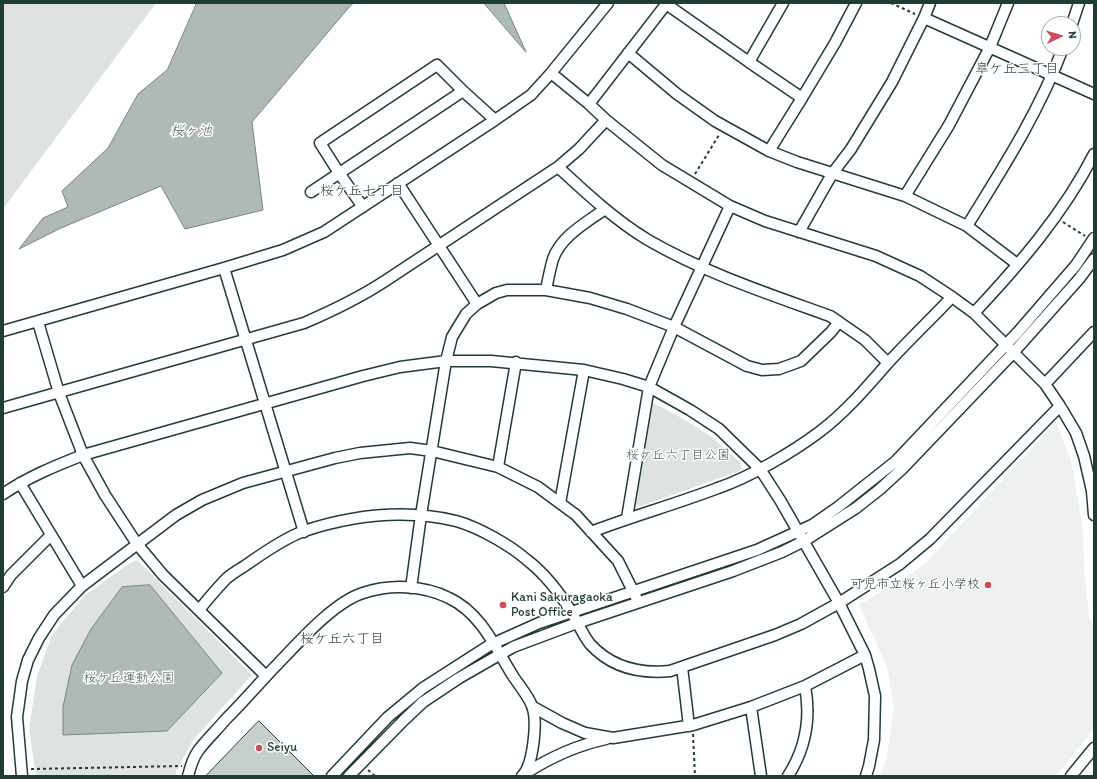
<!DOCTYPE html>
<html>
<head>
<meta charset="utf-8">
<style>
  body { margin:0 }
  #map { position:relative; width:1097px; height:779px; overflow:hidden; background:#fff; font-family:Itim,sans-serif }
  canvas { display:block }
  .frame { position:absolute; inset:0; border:4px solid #1f3d34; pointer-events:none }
  .north { position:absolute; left:1041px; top:16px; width:40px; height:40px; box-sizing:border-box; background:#fff; border:1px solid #a5b1ae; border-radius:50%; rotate:85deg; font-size:11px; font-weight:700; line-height:16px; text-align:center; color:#1f3d34 }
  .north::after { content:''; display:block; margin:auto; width:14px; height:18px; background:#d1495b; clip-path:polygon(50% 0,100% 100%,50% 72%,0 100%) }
</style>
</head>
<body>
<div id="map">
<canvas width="1097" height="779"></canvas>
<div class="frame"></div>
<div class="north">N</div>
</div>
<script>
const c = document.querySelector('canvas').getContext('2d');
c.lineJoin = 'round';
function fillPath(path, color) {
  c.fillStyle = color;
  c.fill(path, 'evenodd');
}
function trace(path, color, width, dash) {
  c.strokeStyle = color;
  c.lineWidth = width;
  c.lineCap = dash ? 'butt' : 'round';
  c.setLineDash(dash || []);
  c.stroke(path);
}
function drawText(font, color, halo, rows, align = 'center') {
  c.font = font + ' Itim,"Klee One",sans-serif';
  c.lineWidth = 3;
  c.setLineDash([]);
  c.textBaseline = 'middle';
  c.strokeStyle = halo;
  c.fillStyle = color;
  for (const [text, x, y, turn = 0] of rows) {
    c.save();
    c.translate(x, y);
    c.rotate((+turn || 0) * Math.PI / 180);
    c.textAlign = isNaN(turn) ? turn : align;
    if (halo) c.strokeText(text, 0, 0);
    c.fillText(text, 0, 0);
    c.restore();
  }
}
fillPath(new Path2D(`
  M1056 422 1071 461 1078 499 1083 533 1084 566 1089 617 1094 627V729L1056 776H880L886 761 894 708 887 667 859 605 924 565Z`), '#eef1f0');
fillPath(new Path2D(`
  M3 3H156L3 209Z
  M653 403 680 417 712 437 741 463 742 470 641 506 636 504Z
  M137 560 252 675 193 740 176 772V776H36L29 729 37 676 52 635 84 596 130 563Z`), '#dee3e2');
const water = new Path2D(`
  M197 3H354L351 5 252 122 263 210 185 229 161 186 61 228 19 249 43 218 68 207 62 191 108 148 138 94 167 70Z
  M484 3H504L526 52Z
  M150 585 222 673 167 731 63 735V707L72 665 91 629 122 587Z`);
fillPath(water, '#afbab7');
trace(water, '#758883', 1);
const building = new Path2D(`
  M259 721 314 776H206Z`);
fillPath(building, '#c7cfcc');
trace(building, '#1f3d34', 1);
const minor = new Path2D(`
  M783 3 749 62 802 98 769 151 797 162 905 196 967 226 1017 264
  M666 4 749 62
  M924 18 1094 94
  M1072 24 1079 3
  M628 53 677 94 715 121 769 151
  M551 73 589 104 606 120 662 165 730 206 765 221 876 256 920 276 952 297 974 313 1045 384 1060 406 1076 433 1084 456 1092 491 1094 515
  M802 98 835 43 856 3
  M589 104 667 3
  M558 167C586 193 615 220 648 240 705 273 769 294 830 316L839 322
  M398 183 477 304
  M311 192 463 91
  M905 196 949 125 990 47 1008 3
  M363 207 339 173 320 143 437 65 463 91 495 120
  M967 226C1003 168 1039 112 1063 48
  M799 232 832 174 851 149 892 82 924 18 930 3
  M224 268 304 532
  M546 290C548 280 550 269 553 259 561 236 586 223 605 209
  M974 313C1019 265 1064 213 1094 154
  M38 322 59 393 83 455 105 495 137 544 163 575 266 676
  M3 331 224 268 283 250 324 232 495 120 531 95 551 73 608 3
  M1045 384 1094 332
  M3 408 304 323C332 311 359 298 385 281L558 167 579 149 606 120
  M498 467 516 362
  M20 483 82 586
  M3 494C28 477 55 466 83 455L363 376 400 367 446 361H491L584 370 623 379 649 387 690 410 719 429 760 469 780 500 839 603 865 655 869 669 875 696 874 740 869 766 866 776
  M560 503 584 370
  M627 518 649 387 674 327 730 206
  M591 532C633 516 676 504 718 488 750 477 791 453 818 433 844 414 866 388 887 364 908 341 931 319 952 297
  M3 587 11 575 51 535
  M411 588 421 515 446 361 452 337 466 314 477 304 496 293 507 290H546L590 298 627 309 674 327 747 366 762 370 779 369 801 361 831 332 839 322 865 340 888 363
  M199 610C208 599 217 588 227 578 234 572 242 568 249 563 266 551 285 538 304 531 353 515 406 509 456 521 478 527 510 545 527 560 544 573 561 595 572 613 578 623 583 635 590 644 611 667 640 674 670 671L775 635 801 624 839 603 900 564 930 539 1060 406
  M682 667 689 726
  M533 707 562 723 585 733 613 738 693 725 751 707 805 686 865 655
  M751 707 761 776
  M526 773C551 757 578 745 606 739
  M22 776 17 717 22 681 28 660 39 638 54 615 82 586 176 515 202 500 243 483 335 458 360 453 410 448 432 451 498 467 538 487 576 515 618 561 636 597
  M188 776C190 768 193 758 198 751 206 740 217 730 226 719 241 704 255 688 269 673 293 649 331 603 363 593 390 584 423 585 449 598 481 613 495 647 513 676 519 685 529 697 532 706 538 721 533 766 522 776
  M332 776 388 717 423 688 490 645 539 623 757 550 812 525 838 507 896 461 1018 332 1076 265 1094 238
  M349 776 404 720 423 702 459 678 513 647 577 623 733 571 782 552 804 541 856 508 879 490 902 469 1013 353 1079 279 1094 259
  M788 776C806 748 811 718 805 686
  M1071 776 1094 748`);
trace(minor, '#1f3d34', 13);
trace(new Path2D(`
  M891 3 915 14
  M695 174 719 135
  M1063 222 1085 236
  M693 734 695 776
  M32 770V769L182 766
  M368 770 375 776`), '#1f3d34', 2, [3, 3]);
trace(minor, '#fff', 10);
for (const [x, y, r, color] of [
  [988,585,4,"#d1495b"],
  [503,605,4,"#d1495b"],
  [259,748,4,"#d1495b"]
]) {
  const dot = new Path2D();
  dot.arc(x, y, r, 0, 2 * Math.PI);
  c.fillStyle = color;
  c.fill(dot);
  trace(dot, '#fff', 1.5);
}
drawText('13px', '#455e57', '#fff', [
  ["桜ケ丘六丁目公園",678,456],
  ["桜ケ丘運動公園",129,679]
]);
drawText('13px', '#1f3d34', '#fff', [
  ["可児市立桜ヶ丘小学校",980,585,"right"],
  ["Kani Sakuragaoka",511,598],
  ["Post Office",511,613],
  ["Seiyu",267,748]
], 'left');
drawText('14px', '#1f3d34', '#fff', [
  ["皐ケ丘三丁目",1017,69],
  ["桜ケ丘七丁目",362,191],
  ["桜ケ丘六丁目",342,639]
]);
drawText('italic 14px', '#4a625b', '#fff', [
  ["桜ヶ池",191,131]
]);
</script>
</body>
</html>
